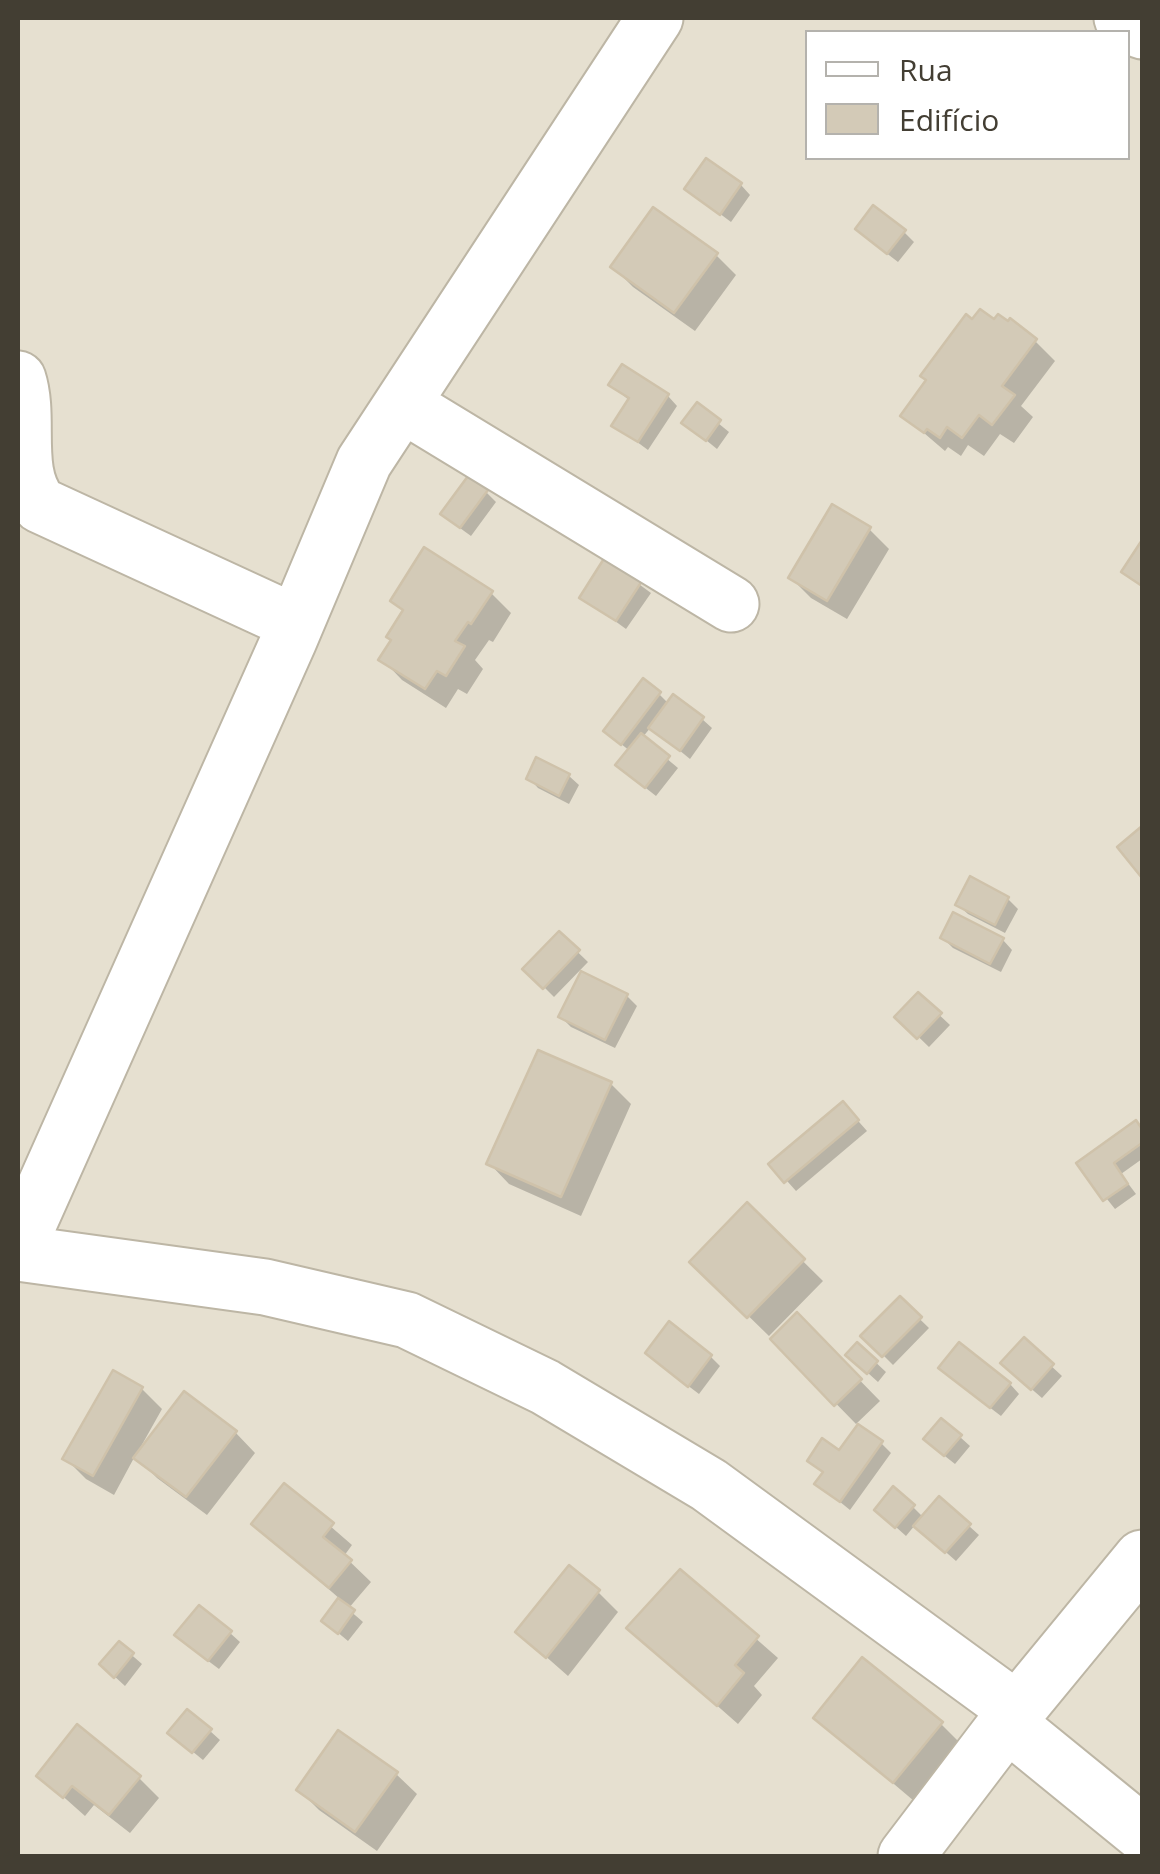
<!DOCTYPE html>
<html>
<head>
<meta charset="utf-8">
<style>
  body { margin:0 }
  #map { position:relative; width:1160px; height:1874px; overflow:hidden; background:#f2eee2; font-family:"Open Sans",sans-serif }
  canvas { display:block }
  .frame { position:absolute; inset:0; border:20px solid #433e33; pointer-events:none }
  .legend { position:absolute; left:805px; top:30px; width:325px; height:130px; box-sizing:border-box; background:#fff; border:2px solid #b4b2ad; margin:0; padding:12px 18px; list-style:none; font-size:30px; color:#433e33 }
  .legend li { display:flex; align-items:center; gap:20px; height:50px }
  .legend b { width:50px; border:2px solid #b4b2ad }
</style>
</head>
<body>
<div id="map">
<canvas width="1160" height="1874"></canvas>
<div class="frame"></div>
<ul class="legend">
<li><b style="height:12px;background:#fff"></b>Rua</li>
<li><b style="height:28px;background:#d3cab7"></b>Edifício</li>
</ul>
</div>
<script>
const c = document.querySelector('canvas').getContext('2d');
c.lineJoin = 'round';
function fillPath(path, color) {
  c.fillStyle = color;
  c.fill(path, 'evenodd');
}
function trace(path, color, width, dash) {
  c.strokeStyle = color;
  c.lineWidth = width;
  c.lineCap = dash ? 'butt' : 'round';
  c.setLineDash(dash || []);
  c.stroke(path);
}
fillPath(new Path2D(`
  M18 18H1142V1856H18ZM808 32H1128V158H808Z`), '#e6e0d0');
fillPath(new Path2D(`
  M741 185 750 195 731 222 687 189Z
  M904 232 914 242 898 262 868 239Z
  M716 255 736 275 695 331 633 287 613 267Z
  M1035 341 1055 361 1021 406 1033 417 1014 443 1000 434 984 456 968 445 961 456 948 447 945 451 903 415Z
  M611 385 668 396 677 406 648 450 614 425 630 401Z
  M697 406 729 432 717 449 685 423Z
  M486 492 496 502 471 536 453 523Z
  M869 529 889 549 847 619 811 598 791 578Z
  M606 560 651 593 626 629 582 597Z
  M491 593 511 613 493 642 489 640 475 660 483 669 467 694 458 689 446 708 402 680 382 659 405 612 393 601Z
  M659 694 669 704 702 719 712 728 690 759 651 727 642 738 678 768 656 796 628 774 630 751 616 740Z
  M569 776 579 785 569 804 538 788 529 778Z
  M1008 899 1018 909 1005 933 968 914 958 905Z
  M560 935 588 962 554 997 526 969Z
  M943 938 1003 940 1012 950 1001 972 953 948Z
  M582 974 627 996 637 1006 615 1048 571 1027 561 1017Z
  M918 995 950 1025 929 1047 898 1017Z
  M611 1084 631 1104 581 1216 509 1184 489 1163Z
  M852 1114 867 1131 796 1191 772 1164Z
  M1136 1123 1142 1130V1159L1121 1174 1136 1194 1115 1209 1079 1164Z
  M747 1206 823 1281 769 1336 693 1262Z
  M900 1300 929 1328 893 1365 864 1336Z
  M797 1316 880 1401 856 1424 773 1339Z
  M1024 1341 1062 1376 1042 1398 1013 1373Z
  M857 1345 886 1372 878 1382 858 1364Z
  M711 1357 720 1366 699 1394 658 1363Z
  M951 1378 1010 1384 1019 1394 1001 1416Z
  M142 1389 162 1409 139 1450 142 1451 235 1432 255 1453 207 1515 157 1478 135 1456 114 1495 86 1479 66 1459Z
  M960 1437 970 1446 955 1464 936 1449Z
  M881 1443 891 1453 850 1510 818 1484 824 1474 810 1461Z
  M284 1486 352 1545 344 1556 371 1582 348 1609 363 1622 348 1641 324 1621 340 1599 254 1524Z
  M913 1507 924 1518 969 1526 979 1535 956 1561 915 1525 906 1536 887 1519Z
  M681 1573 778 1658 754 1686 762 1695 738 1724 629 1628Z
  M598 1592 618 1612 568 1676 518 1632Z
  M230 1633 240 1642 219 1669 187 1645Z
  M119 1644 142 1664 125 1686 112 1674Z
  M816 1718 941 1724 961 1744 914 1801Z
  M210 1731 220 1740 203 1760 181 1742Z
  M339 1734 396 1774 417 1794 377 1851 319 1810 299 1790Z
  M39 1775 139 1778 159 1798 130 1833 94 1805 85 1816Z`), '#0003');
const building = new Path2D(`
  M706 158 742 183 720 215 684 189Z
  M873 205 906 230 887 254 855 229Z
  M653 207 718 253 674 313 610 267Z
  M980 309 994 319 998 314 1008 321 1010 318 1037 339 1002 386 1015 395 992 425 979 415 962 438 947 427 940 438 927 429 924 433 900 416 926 380 920 376 966 314 972 319Z
  M622 364 669 394 638 442 611 426 629 398 608 385Z
  M697 402 721 420 706 441 681 423Z
  M468 476 488 490 460 528 440 514Z
  M832 504 871 527 827 601 788 578Z
  M1142 540V586L1121 572Z
  M424 547 493 591 471 624 468 622 455 641 465 646 446 676 437 671 425 689 378 660 391 640 386 637 403 610 390 601Z
  M605 557 642 581 616 621 579 598Z
  M643 678 661 692 621 745 603 731Z
  M673 694 704 717 680 751 648 728Z
  M641 733 670 756 645 788 615 765Z
  M536 757 570 774 559 796 526 779Z
  M1142 826V878L1117 847Z
  M970 876 1009 897 995 925 955 905Z
  M953 912 1004 938 990 964 940 938Z
  M559 931 580 950 543 989 522 969Z
  M581 971 628 994 605 1040 558 1017Z
  M918 992 942 1013 917 1039 894 1017Z
  M538 1050 612 1082 561 1197 486 1164Z
  M843 1101 859 1120 784 1183 768 1164Z
  M1136 1120 1142 1129V1143L1114 1163 1128 1184 1103 1201 1076 1163Z
  M747 1202 805 1259 747 1318 689 1262Z
  M900 1296 922 1317 882 1357 860 1336Z
  M797 1312 862 1379 834 1406 770 1339Z
  M669 1321 712 1355 688 1387 645 1353Z
  M1024 1337 1054 1364 1031 1390 1000 1363Z
  M857 1342 878 1361 867 1374 845 1355Z
  M959 1342 1011 1383 990 1408 938 1368Z
  M113 1370 143 1387 93 1476 62 1459Z
  M184 1391 237 1431 186 1497 133 1458Z
  M941 1418 962 1435 944 1456 923 1439Z
  M858 1424 883 1441 840 1502 814 1484 823 1472 807 1461 822 1438 839 1450Z
  M284 1483 334 1523 323 1537 352 1560 329 1588 251 1524Z
  M893 1486 915 1505 895 1528 874 1510Z
  M939 1496 971 1524 945 1553 913 1526Z
  M569 1565 600 1590 546 1658 515 1632Z
  M680 1569 759 1636 735 1665 744 1673 717 1706 626 1628Z
  M338 1598 355 1610 338 1634 321 1621Z
  M199 1605 232 1631 208 1661 174 1635Z
  M119 1641 134 1653 114 1678 99 1664Z
  M862 1657 943 1722 893 1783 813 1718Z
  M187 1709 212 1729 192 1753 167 1733Z
  M77 1724 141 1776 109 1815 72 1786 63 1798 36 1776Z
  M338 1730 398 1772 355 1832 296 1790Z`);
fillPath(building, '#d3cab7');
trace(building, '#cfc2aa', 2.5);
const minor = new Path2D(`
  M1122 18 1142 31
  M18 379C31 419 12 471 40 505L296 623
  M402 404 731 604
  M18 1247 289 640 364 462 655 18
  M18 1253 265 1287 407 1320 545 1387 709 1485 1017 1710
  M1007 1723 1142 1833
  M906 1856 1017 1710 1142 1558`);
trace(minor, '#bdb6a5', 59);
trace(minor, '#fff', 55);
</script>
</body>
</html>
